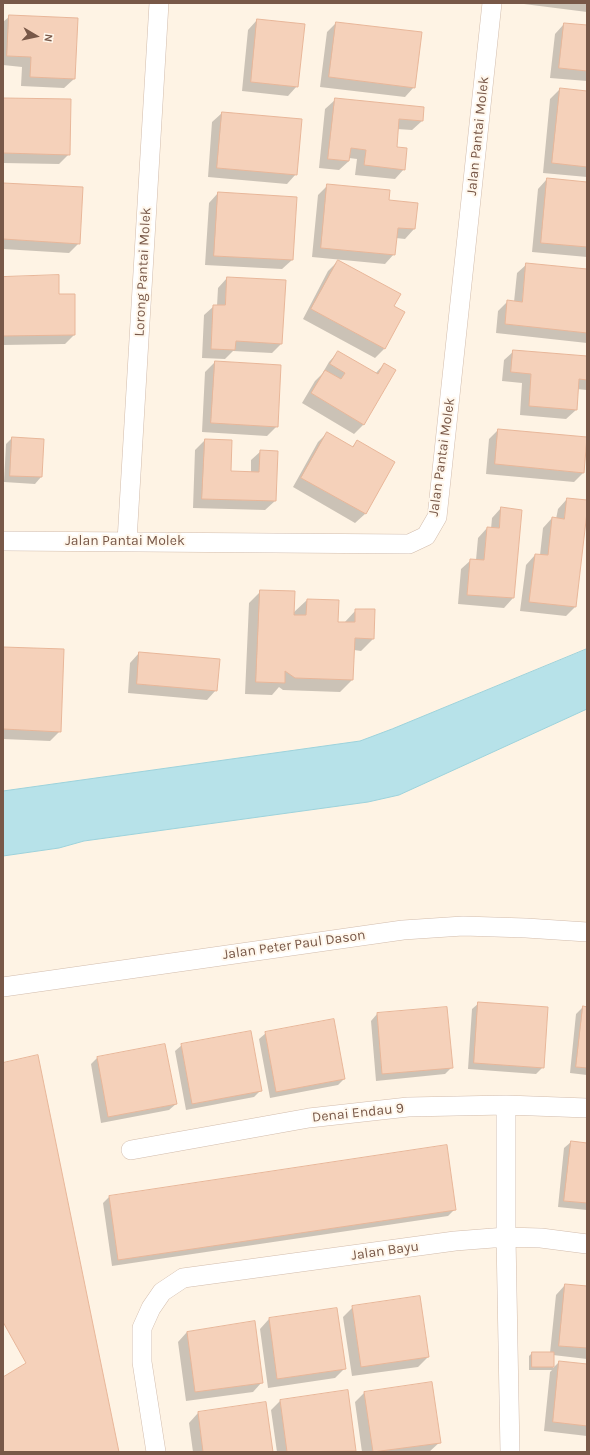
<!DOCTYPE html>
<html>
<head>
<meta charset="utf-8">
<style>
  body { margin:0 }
  #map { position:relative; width:590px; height:1455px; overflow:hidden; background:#fef3e4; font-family:Karla,sans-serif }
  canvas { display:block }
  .frame { position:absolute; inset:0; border:4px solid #785848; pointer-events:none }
  .north { position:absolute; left:16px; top:16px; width:40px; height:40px; -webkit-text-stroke:3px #fff7ec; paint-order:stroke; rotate:99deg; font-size:11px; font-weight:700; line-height:16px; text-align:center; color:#785848 }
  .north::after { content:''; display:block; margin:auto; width:14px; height:18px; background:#785848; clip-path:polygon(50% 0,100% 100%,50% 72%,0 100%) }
</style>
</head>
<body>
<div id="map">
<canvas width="590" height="1455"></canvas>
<div class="frame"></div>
<div class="north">N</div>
</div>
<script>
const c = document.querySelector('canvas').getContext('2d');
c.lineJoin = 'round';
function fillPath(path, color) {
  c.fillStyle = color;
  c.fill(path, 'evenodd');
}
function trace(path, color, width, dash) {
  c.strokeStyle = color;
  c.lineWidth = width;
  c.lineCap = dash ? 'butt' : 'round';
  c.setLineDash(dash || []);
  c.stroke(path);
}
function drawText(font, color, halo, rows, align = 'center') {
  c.font = font + ' Karla,sans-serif';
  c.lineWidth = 4;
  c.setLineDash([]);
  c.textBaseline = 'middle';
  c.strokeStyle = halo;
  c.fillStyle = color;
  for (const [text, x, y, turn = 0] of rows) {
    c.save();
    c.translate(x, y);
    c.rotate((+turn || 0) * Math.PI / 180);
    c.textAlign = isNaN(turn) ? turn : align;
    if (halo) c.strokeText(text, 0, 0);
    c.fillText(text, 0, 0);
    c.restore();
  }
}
const water = new Path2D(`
  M587 649V709L399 795 368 802 84 841 59 848 3 856V791L360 741 392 729Z`);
fillPath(water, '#b7e2e9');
trace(water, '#9dd2db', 1);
fillPath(new Path2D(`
  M516 3H587V12Z
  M10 16 74 79 64 88 21 86 22 67 3 65V22Z
  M257 20 297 86 288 96 242 91 248 30Z
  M336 23 414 87 405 97 320 87 327 32Z
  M564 24 587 26V81L550 78 555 34Z
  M560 89 587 92V177L543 173 550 99Z
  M3 99 69 154 59 164 3 163Z
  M335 100 422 121 412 130 397 129 396 148 404 169 395 179 355 175 357 159 349 158V161L339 170 319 168 325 109Z
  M222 113 301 119 296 174 287 184 208 177 212 122Z
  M547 179 587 183V257L532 252 538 189Z
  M3 184 79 243 69 253 3 249Z
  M328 185 388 201 417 204 414 229 405 239 396 238 394 254 385 264 312 257 318 195Z
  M218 193 292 260 282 269 205 265 209 203Z
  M338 261 385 348 375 358 303 319 328 271Z
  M527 264 587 270V343L496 333 498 311 508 301 514 302 517 273Z
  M3 278 58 295 74 335 65 344 3 345Z
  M227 278 281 344 272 353 233 351 225 359 202 358 204 315 214 306H217L218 288Z
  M514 351 587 357V390L577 389 576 410 566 419 520 415 522 383 502 381 504 360Z
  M338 352 375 374 384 364 364 424 354 434 302 403 315 381 322 374 329 362Z
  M215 362 277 426 267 436 202 432 205 372Z
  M498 430 584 472 574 482 486 474 489 439Z
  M327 433 352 447 357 441 394 462 365 514 355 523 293 487 318 442Z
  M12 438 43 439 41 477 35 484 4 482 6 444Z
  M205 440 230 472H251V460L261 451 275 501 265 510 193 508 195 450Z
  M567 499 587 501 575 607 566 616 520 611 526 565 535 555H540L543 528 552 518 556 519 558 509Z
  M501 508 521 510 513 598 504 608 458 604 461 569 471 560H476L478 538 487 528 491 529 492 518Z
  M261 591 293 613 307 600 338 601 337 622 344 623 356 610 373 639 361 651 354 650 352 680 340 692 283 690 279 687 272 695 245 694 249 603Z
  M3 648 60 731 50 741 3 739Z
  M139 653 216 690 207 700 128 693 130 663Z
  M479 1003 543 1067 536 1074 468 1069 472 1009Z
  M583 1007 587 1008V1075L570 1073 576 1014Z
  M377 1014 452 1067 445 1074 376 1081 371 1021Z
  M266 1033 344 1079 338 1085 270 1098 259 1039Z
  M182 1045 261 1090 254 1097 186 1110 175 1051Z
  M97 1058 176 1104 169 1110 101 1123 91 1064Z
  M571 1142 587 1144V1210L558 1207 564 1148Z
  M109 1197 455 1209 448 1216 112 1266 103 1203Z
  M565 1285 587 1287V1359L553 1355V1368L559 1362 587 1365V1436L544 1431 550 1372 552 1370H529V1356L532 1353H550L556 1295Z
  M353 1307 428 1357 418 1367 352 1376 343 1317Z
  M336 1309 344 1369 335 1378 268 1388 260 1329 269 1319Z
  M254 1322 262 1382 253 1392 186 1401 178 1342 187 1332Z
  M365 1392 440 1442 429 1452H362L355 1402Z
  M280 1401 355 1451 354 1452H277L271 1410Z
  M198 1413 272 1452H193L189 1423Z`), '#0003');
const building = new Path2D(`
  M9 15 78 18 75 79 30 77 31 57 7 56Z
  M257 19 305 24 298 87 251 82Z
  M336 22 422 32 415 88 329 77Z
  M564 23 587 25V71L559 68Z
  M560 88 587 91V167L552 163Z
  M3 98 71 99 70 155 3 153Z
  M335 98 424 107 423 121 399 119 397 147 407 148 405 170 364 165 366 150 351 148 349 161 328 159Z
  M222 112 302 119 297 175 217 168Z
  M547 178 587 182V247L541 243Z
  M3 183 83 187 80 244 3 239Z
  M327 184 390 190 389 200 418 203 415 229 398 228 395 255 321 248Z
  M218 192 297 197 293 260 214 256Z
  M338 260 401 294 394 306 405 312 385 349 311 309Z
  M526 263 587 269V333L505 324 507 300 522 302Z
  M59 275V294H75V335L3 336V277Z
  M227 277 286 280 282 344 236 341 235 350 211 349 213 305H225Z
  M513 350 587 356V380L579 379 577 410 529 406 531 374 511 372Z
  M338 351 378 374 384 363 396 370 364 425 311 393 325 370 341 379 345 373 330 364Z
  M215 361 281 365 278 427 211 423Z
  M498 429 587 437 584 473 495 464Z
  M327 432 353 447 357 440 395 462 366 514 301 478Z
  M12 437 44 439 42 477 10 476Z
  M205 439 232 440 231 471 259 472 260 450 278 451 276 501 202 499Z
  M567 498 587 500V512L576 607 529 602 535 554 548 555 552 517 564 519Z
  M501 507 522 510 514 598 467 595 470 559 484 560 487 527 499 528Z
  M260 590 295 591 294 615H306L307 599 339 600 338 622H355V609H375L374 639 355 638 353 680 295 678 285 671V683L256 682Z
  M3 647 64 649 61 732 3 729Z
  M139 652 220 659 217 691 137 684Z
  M478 1002 548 1007 544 1068 474 1063Z
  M583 1006 587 1007V1068L576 1067Z
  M447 1007 453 1068 382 1074 377 1013Z
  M334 1019 345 1079 276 1092 265 1032Z
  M251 1031 262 1091 192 1104 181 1044Z
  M165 1044 177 1104 108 1117 97 1057Z
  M38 1055 119 1452H3V1063Z
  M571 1141 587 1143V1203L564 1201Z
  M447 1145 456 1210 118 1260 109 1196Z
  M565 1284 587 1286V1348L559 1346Z
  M420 1296 429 1357 361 1367 352 1306Z
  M337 1308 346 1369 277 1379 269 1318Z
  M255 1321 263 1383 195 1392 187 1332Z
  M3 1322 26 1363 3 1377Z
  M532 1352H554V1367H532Z
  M559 1361 587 1364V1426L553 1422Z
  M432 1382 441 1443 373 1452 364 1392Z
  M348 1390 356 1451 287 1452 280 1400Z
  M266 1402 273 1452H203L198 1412Z`);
fillPath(building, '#f5d1ba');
trace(building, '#e8b699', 1);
const minor = new Path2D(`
  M3 541 409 544 426 536 437 517 492 3
  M127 541 159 3
  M3 987 403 930 463 926 526 928 587 932
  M506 1105V1237L510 1452
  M131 1150 309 1118 408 1107 506 1105 587 1108
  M156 1452 142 1362V1328L151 1308 162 1292 183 1278 455 1241 506 1237 541 1238 587 1244`);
trace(minor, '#d2bcac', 20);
trace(minor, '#fff', 19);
drawText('14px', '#785848', '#fff7ec', [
  ["Jalan Pantai Molek",478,136,-84],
  ["Lorong Pantai Molek",143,272,-87],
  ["Jalan Pantai Molek",442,457,-82],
  ["Jalan Pantai Molek",125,541],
  ["Jalan Peter Paul Dason",294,945,-8],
  ["Denai Endau 9",358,1113,-6],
  ["Jalan Bayu",385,1251,-8]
]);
</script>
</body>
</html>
